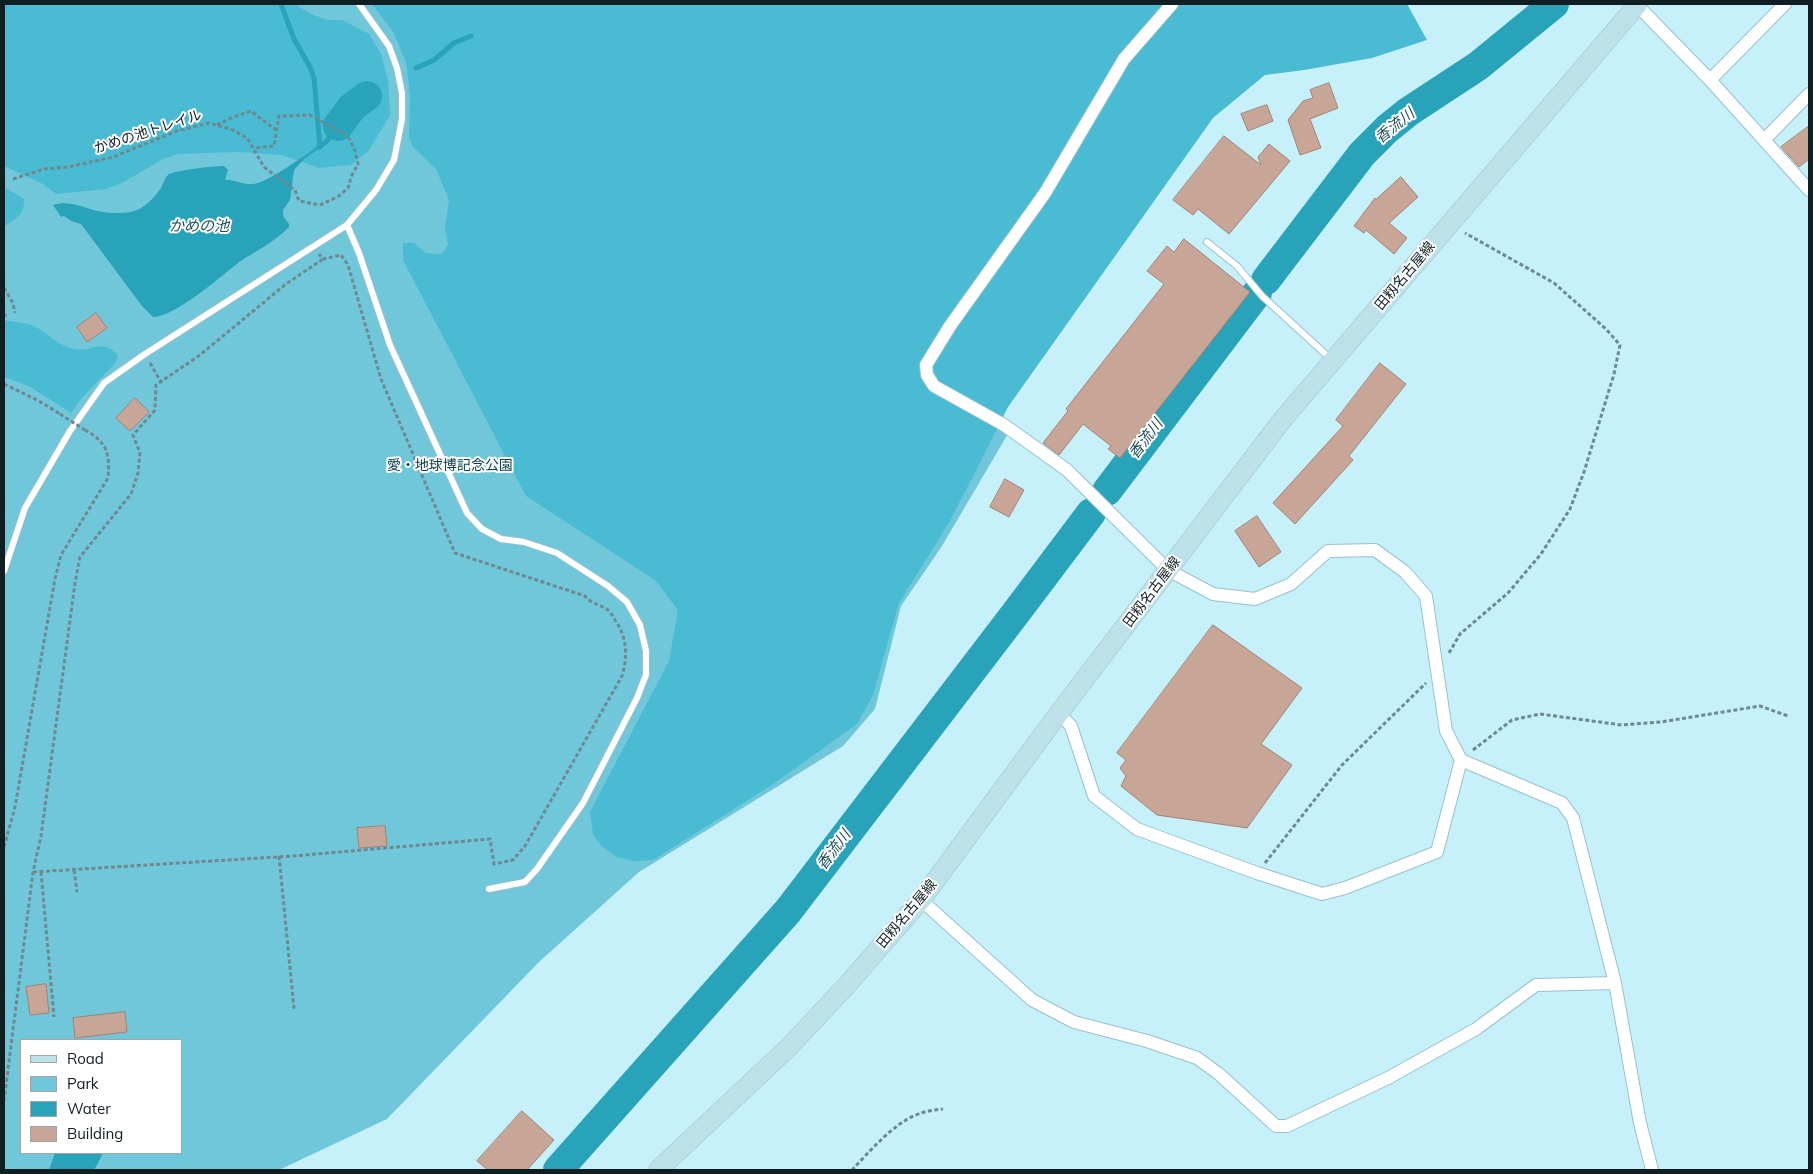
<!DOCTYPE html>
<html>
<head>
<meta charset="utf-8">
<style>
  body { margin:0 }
  #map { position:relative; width:1813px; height:1174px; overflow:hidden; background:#c6f0fa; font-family:Mulish,sans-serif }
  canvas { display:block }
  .frame { position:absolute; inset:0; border:5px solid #0e1e21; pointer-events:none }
  .legend { position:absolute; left:20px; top:1039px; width:162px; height:115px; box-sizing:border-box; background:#fff; border:1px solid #9fa5a6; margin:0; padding:6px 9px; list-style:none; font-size:15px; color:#0e1e21 }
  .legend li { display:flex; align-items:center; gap:10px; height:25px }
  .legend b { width:25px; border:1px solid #9fa5a6 }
</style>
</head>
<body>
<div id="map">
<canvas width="1813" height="1174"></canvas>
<div class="frame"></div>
<ul class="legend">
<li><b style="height:6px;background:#bde1e8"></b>Road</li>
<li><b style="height:14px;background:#71c7da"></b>Park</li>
<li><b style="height:14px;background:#28a3ba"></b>Water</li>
<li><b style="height:14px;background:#c7a597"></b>Building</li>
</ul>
</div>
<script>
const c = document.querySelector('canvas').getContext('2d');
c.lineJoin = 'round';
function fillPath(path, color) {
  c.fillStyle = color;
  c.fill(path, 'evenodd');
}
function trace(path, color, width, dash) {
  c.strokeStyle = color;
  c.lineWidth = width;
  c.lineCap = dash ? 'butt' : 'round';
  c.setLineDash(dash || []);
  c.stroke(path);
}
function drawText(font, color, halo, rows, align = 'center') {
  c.font = font + ' Mulish,"Noto Sans JP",sans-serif';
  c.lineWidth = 4;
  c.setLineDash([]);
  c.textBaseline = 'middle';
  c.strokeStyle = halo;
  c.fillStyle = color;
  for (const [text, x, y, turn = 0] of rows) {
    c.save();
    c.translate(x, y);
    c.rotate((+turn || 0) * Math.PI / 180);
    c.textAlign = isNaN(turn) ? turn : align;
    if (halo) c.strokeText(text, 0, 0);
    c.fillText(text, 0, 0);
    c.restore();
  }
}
fillPath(new Path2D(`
  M4 4H1137L867 307 1009 432 942 546 901 606 875 709 843 746 639 872 539 962 387 1119 279 1170H4ZM21 1040H181V1153H21Z`), '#71c7da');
fillPath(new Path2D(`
  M4 4H297L299 7 314 15 327 20H342L369 34 381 54 388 80 390 115 369 150 351 165 319 168 282 155 239 152 178 154 163 159 122 183 106 189 56 194 43 184 4 166Z
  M372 4H1407L1427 40 1372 58 1304 70 1265 75 1213 118 1008 407 950 521 899 603 873 695 857 724 772 785 653 860 634 861 617 857 602 847 593 834 590 812 669 661 678 610 655 580 526 496 403 260V243H414L426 253 442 254 448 245 445 228 449 200 436 169 413 147 409 137 410 95 406 63 394 33Z
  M4 187 24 199C25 215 15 219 4 227Z
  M4 320C12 322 22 322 31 325 46 330 58 347 75 349 94 352 102 337 118 356L116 362 79 401 71 413 29 386 4 377Z`), '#49bbd3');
fillPath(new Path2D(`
  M320 145V148L304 159 294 170 290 200 283 210V216L289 224V227C275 242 255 251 238 263 220 277 175 317 153 317L142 306 81 224 71 221 64 216 61 217 53 205C68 200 82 207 97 211 107 213 121 214 131 212 144 209 154 198 161 188 163 184 165 178 168 175 173 170 216 166 224 166L228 170 225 180C235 179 243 185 252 184 267 184 306 154 320 145Z
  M55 1153H103L96 1167 93 1170H49Z`), '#28a3ba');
trace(new Path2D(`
  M281 4 294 39 310 67 314 78 320 147
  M416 68 434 60 454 43 471 36
  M319 147 326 142 334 131`), '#28a3ba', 5);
trace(new Path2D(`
  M338 126 352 107 367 96
  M1266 280 1362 154 1387 129 1408 112 1478 66 1554 4
  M1107 491 1257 293
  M558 1170 788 911 1018 610 1091 513`), '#28a3ba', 30);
const building = new Path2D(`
  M1329 83 1338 108 1310 119 1321 148 1300 155 1288 120 1303 101 1313 98 1310 90Z
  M1267 105 1273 121 1248 131 1241 114Z
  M1809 126V159L1799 167 1781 147Z
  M1224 136 1261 165 1258 157 1269 144 1290 161 1229 234 1198 209 1193 215 1173 200Z
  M1401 177 1418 197 1389 223 1407 238 1394 254 1366 230 1364 233 1354 226 1375 198 1376 199Z
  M1184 239 1250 292 1120 458 1108 449 1111 446 1083 424 1059 455 1043 443 1068 411 1066 409 1164 284 1147 271 1167 246 1174 252Z
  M96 313 107 328 87 342 77 327Z
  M1380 363 1406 384 1349 456 1353 460 1295 524 1273 503 1343 426 1336 420Z
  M135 398 149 412 130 431 116 418Z
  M1005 479 1024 490 1009 517 990 507Z
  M1257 516 1281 552 1259 567 1235 531Z
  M1213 625 1302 688 1261 744 1292 765 1247 828 1157 815 1121 786 1126 776 1120 768 1126 760 1117 753Z
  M385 826 387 846 359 848 357 828Z
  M46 984 49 1013 30 1015 26 987Z
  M125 1012 127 1032 75 1038 73 1018Z
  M522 1111 554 1140 527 1170H488L477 1161Z`);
fillPath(building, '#c7a597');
trace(building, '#a28274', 1);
const service = new Path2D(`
  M347 225 359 253 390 345 467 513 482 529 501 539 524 542 557 553 608 586 627 602 640 625 646 651V675L637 698 583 803 537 869 525 882 489 889
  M1207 242 1237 266 1262 296 1332 360
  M4 571 25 508 70 431 104 383 145 354 347 225 376 190 394 160 402 119V93L397 68 389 46 359 4`);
const minor = new Path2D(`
  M1637 5 1710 80 1809 190
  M1710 80 1785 4
  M1764 140 1809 94
  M1059 713 1071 726 1094 796 1137 829 1257 873 1322 894 1345 888 1437 852 1461 760 1446 731 1426 596 1405 572 1375 550 1328 551 1291 584 1255 599 1213 594 1168 570 1067 470 1004 425 934 386 927 375 926 365 950 326 1045 193 1124 59 1172 4
  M1461 760 1562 803 1573 818 1615 983 1640 1123 1652 1170
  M921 900 1032 1000 1074 1022 1147 1041 1197 1058 1219 1074 1276 1126H1287L1388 1078 1476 1029 1536 985 1615 983`);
const secondary = new Path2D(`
  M658 1170 789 1047 847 985 921 900 1059 713 1283 419 1638 4`);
trace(service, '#99c1cb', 8);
trace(minor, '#99c1cb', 14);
trace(secondary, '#99c1cb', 20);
trace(new Path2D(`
  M217 125 231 118 251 111 276 130
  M4 177H5
  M13 179 44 169 68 167 113 157 177 131 209 123 233 130 247 138 264 167 295 190 299 201 320 205 339 196 348 188 351 177 358 164 355 151 348 136 310 115 279 116 274 146 254 148
  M4 288 13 303 15 313
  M4 316 6 314
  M150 363 161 382
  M4 384 39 401 60 414
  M1449 653 1460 634 1508 593 1541 554 1570 509 1584 472 1614 374 1620 345 1606 329 1554 283 1465 233
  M1473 750 1512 720 1540 714 1622 725 1661 722 1760 706 1788 716
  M4 847 15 807 55 579 61 555 108 478C110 453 107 442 85 430
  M279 856 294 1009
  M1265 863 1342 765 1426 683
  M74 870 77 892
  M33 872 293 856 490 839 494 864 513 860 525 846 622 676C628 656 627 637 615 620 613 617 611 612 608 610 600 604 591 604 585 596L455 553 381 379 348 265 341 255 323 259 319 254
  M41 872 54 1017
  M4 1101 33 872 41 836 75 583 80 557 131 494 138 473 140 453 133 435 155 410 156 385 200 355 286 284 323 259
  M852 1170C869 1152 893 1124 916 1115 925 1111 934 1110 943 1109`), '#6d8a91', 3, [4, 2.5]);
trace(service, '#fff', 6);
trace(minor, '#fff', 12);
trace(secondary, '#bde1e8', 19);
trace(new Path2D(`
  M60 414 85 430`), '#6d8a91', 3, [4, 2.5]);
drawText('14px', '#0e1e21', '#fff', [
  ["かめの池トレイル",148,132,-18],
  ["田籾名古屋線",1405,276,-50],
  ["田籾名古屋線",1152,592,-53],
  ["田籾名古屋線",907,914,-50]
]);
drawText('14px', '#083d47', '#fff', [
  ["愛・地球博記念公園",450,466]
]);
drawText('italic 15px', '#1d4e58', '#fff', [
  ["香流川",1395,126,-39],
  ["かめの池",199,226],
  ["香流川",1146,439,-53],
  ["香流川",834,850,-53]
]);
</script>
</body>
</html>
